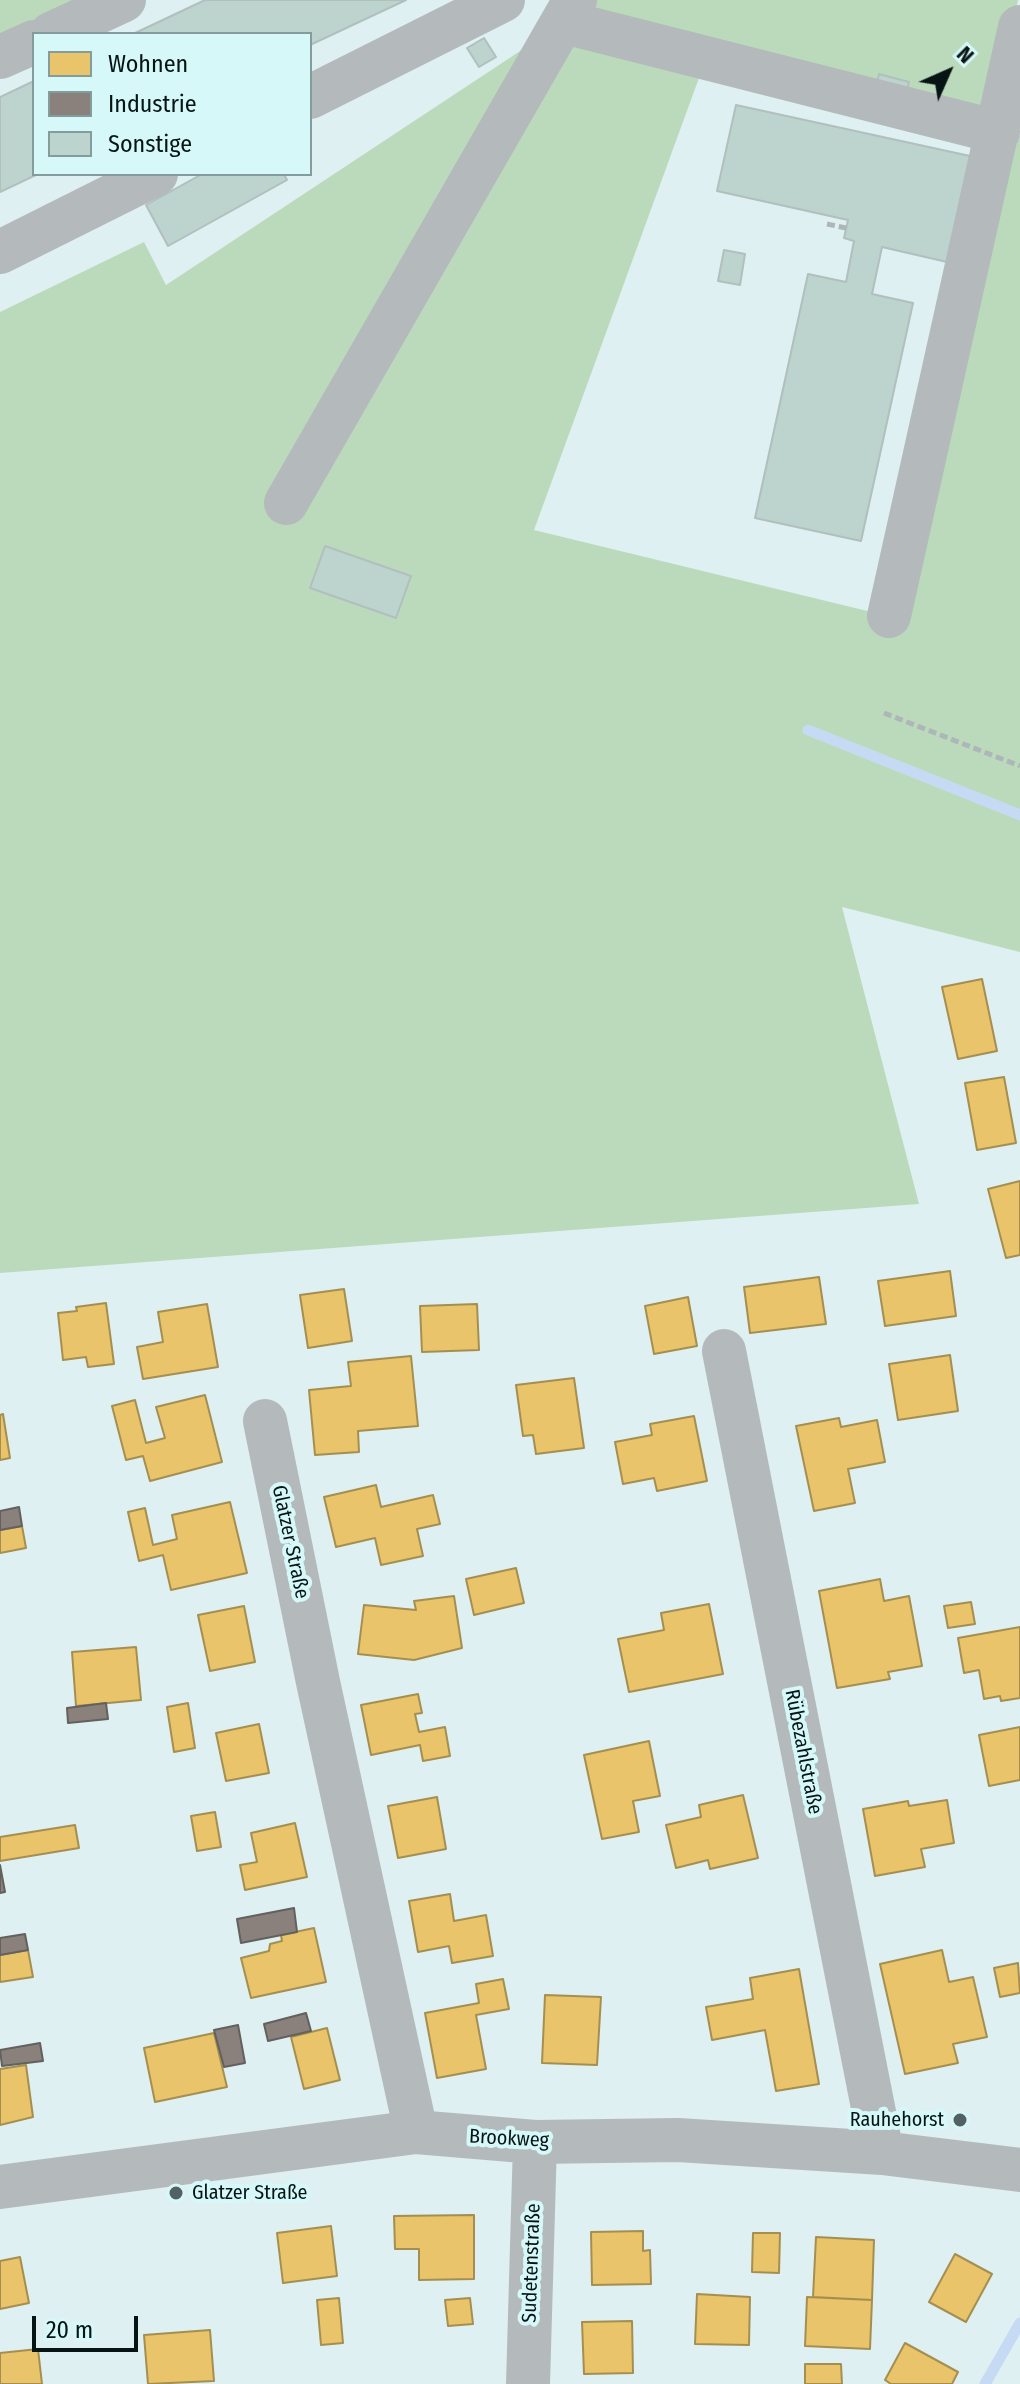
<!DOCTYPE html>
<html>
<head>
<meta charset="utf-8">
<style>
  body { margin:0 }
  #map { position:relative; width:1020px; height:2384px; overflow:hidden; background:#def0f1; font-family:"Fira Sans Condensed",sans-serif }
  canvas { display:block }
  .legend { position:absolute; left:32px; top:32px; width:280px; height:144px; box-sizing:border-box; background:#d6f8f9; border:2px solid #839d9d; margin:0; padding:10px 14px; list-style:none; font-size:24px; color:#071414 }
  .legend li { display:flex; align-items:center; gap:16px; height:40px }
  .legend b { width:40px; border:2px solid #839d9d }
  .north { position:absolute; left:908px; top:32px; width:80px; height:80px; -webkit-text-stroke:6px #d6f8f9; paint-order:stroke; rotate:45deg; font-size:22px; font-weight:700; line-height:32px; text-align:center; color:#071414 }
  .north::after { content:''; display:block; margin:auto; width:28px; height:36px; background:#071414; clip-path:polygon(50% 0,100% 100%,50% 72%,0 100%) }
  .scale { position:absolute; left:32px; top:2316px; width:106px; height:36px; box-sizing:border-box; border:4px solid #071414; border-top:0; padding-left:10px; font-size:24px; line-height:28px; white-space:nowrap; color:#071414; -webkit-text-stroke:6px #d6f8f9; paint-order:stroke }
</style>
</head>
<body>
<div id="map">
<canvas width="1020" height="2384"></canvas>
<ul class="legend">
<li><b style="height:22px;background:#e9c46a"></b>Wohnen</li>
<li><b style="height:22px;background:#8a817c"></b>Industrie</li>
<li><b style="height:22px;background:#bcd3ce"></b>Sonstige</li>
</ul>
<div class="north">N</div>
<div class="scale">20 m</div>
</div>
<script>
const c = document.querySelector('canvas').getContext('2d');
c.lineJoin = 'round';
function fillPath(path, color) {
  c.fillStyle = color;
  c.fill(path, 'evenodd');
}
function trace(path, color, width, dash) {
  c.strokeStyle = color;
  c.lineWidth = width;
  c.lineCap = dash ? 'butt' : 'round';
  c.setLineDash(dash || []);
  c.stroke(path);
}
function drawText(font, color, halo, rows, align = 'center') {
  c.font = font + ' "Fira Sans Condensed",sans-serif';
  c.lineWidth = 8;
  c.setLineDash([]);
  c.textBaseline = 'middle';
  c.strokeStyle = halo;
  c.fillStyle = color;
  for (const [text, x, y, turn = 0] of rows) {
    c.save();
    c.translate(x, y);
    c.rotate((+turn || 0) * Math.PI / 180);
    c.textAlign = isNaN(turn) ? turn : align;
    if (halo) c.strokeText(text, 0, 0);
    c.fillText(text, 0, 0);
    c.restore();
  }
}
fillPath(new Path2D(`
  M0 0H124L0 57Z
  M575 0H1018L992 121 569 13Z
  M564 22 703 67 534 530 888 616 998 132 1020 136V952L842 907 919 1204 0 1273V312L144 242 166 285Z`), '#bbdabc');
const homes = new Path2D(`
  M982 979 997 1051 958 1059 942 987Z
  M1004 1077 1016 1143 977 1150 965 1083Z
  M1020 1181V1255L1006 1258 988 1189Z
  M950 1271 956 1316 885 1326 878 1281Z
  M819 1277 826 1324 750 1333 744 1287Z
  M344 1289 352 1341 308 1348 300 1295Z
  M688 1297 697 1346 654 1354 645 1306Z
  M106 1303 114 1364 88 1367 86 1357 63 1360 58 1313 77 1311 76 1307Z
  M207 1304 218 1367 143 1379 137 1347 163 1342 158 1312Z
  M477 1304 479 1350 422 1352 420 1306Z
  M950 1355 958 1411 898 1420 889 1364Z
  M411 1356 418 1426 358 1431 359 1452 315 1455 309 1390 351 1386 348 1362Z
  M574 1378 584 1448 536 1454 533 1435 523 1436 516 1385Z
  M205 1395 222 1462 150 1481 143 1456 126 1460 112 1406 135 1400 146 1443 165 1438 156 1407Z
  M3 1414 10 1458 0 1460V1415Z
  M694 1416 707 1481 657 1491 654 1478 623 1484 615 1442 652 1435 650 1424Z
  M839 1418 841 1427 877 1420 885 1462 848 1469 855 1503 814 1511 796 1426Z
  M376 1485 381 1507 433 1495 440 1524 417 1529 423 1556 381 1565 375 1538 336 1547 324 1497Z
  M230 1502 247 1573 171 1590 163 1555 139 1561 128 1512 145 1508 153 1545 177 1539 172 1515Z
  M22 1526 26 1548 0 1553V1530Z
  M516 1568 524 1603 474 1615 466 1579Z
  M880 1579 884 1601 909 1596 922 1666 888 1672 890 1679 837 1688 819 1591Z
  M454 1596 462 1648 414 1660 358 1654 364 1605 416 1610 414 1601Z
  M971 1602 975 1624 948 1628 944 1606Z
  M709 1604 723 1674 629 1692 618 1639 664 1630 661 1613Z
  M244 1606 255 1662 210 1671 198 1615Z
  M1020 1627V1698L1001 1701 1000 1696 984 1699 979 1670 964 1673 958 1638Z
  M136 1647 141 1700 76 1706 72 1652Z
  M418 1694 422 1713 415 1714 419 1732 445 1727 450 1756 423 1761 420 1745 371 1755 361 1705Z
  M188 1703 195 1748 174 1752 167 1707Z
  M259 1724 269 1773 226 1781 216 1733Z
  M1020 1727V1780L989 1786 979 1735Z
  M649 1741 660 1796 633 1801 639 1832 602 1839 584 1755Z
  M743 1795 758 1858 710 1869 708 1860 676 1868 666 1825 701 1817 699 1805Z
  M437 1797 446 1849 398 1858 388 1806Z
  M947 1800 954 1843 921 1849 925 1867 875 1876 863 1809 908 1801 909 1806Z
  M215 1812 221 1847 197 1851 191 1816Z
  M295 1823 307 1877 245 1890 240 1865 257 1862 251 1833Z
  M75 1825 79 1848 0 1861V1837Z
  M450 1894 454 1921 486 1915 493 1956 452 1963 449 1946 418 1952 409 1901Z
  M314 1928 326 1982 251 1998 241 1958 269 1951 270 1944 282 1941 281 1935Z
  M28 1950 33 1977 0 1982V1955Z
  M942 1950 949 1982 973 1977 987 2037 953 2044 958 2063 905 2074 880 1964Z
  M1018 1963 1020 1993 1000 1997 994 1968Z
  M799 1969 819 2084 776 2091 765 2030 712 2040 706 2007 753 1999 750 1978Z
  M503 1979 509 2009 476 2015 486 2069 437 2078 425 2013 479 2003 476 1984Z
  M545 1995 601 1997 597 2065 542 2063Z
  M327 2028 340 2080 304 2089 291 2037Z
  M214 2033 227 2087 155 2102 144 2048Z
  M26 2065 33 2117 0 2125V2069Z
  M474 2215V2279L419 2280V2249H395L394 2216Z
  M331 2226 337 2276 283 2283 277 2233Z
  M643 2231V2251L650 2250 651 2284 592 2285 591 2232Z
  M753 2233H780L779 2273 752 2272Z
  M816 2237 874 2240 872 2300 813 2297Z
  M955 2254 992 2274 966 2322 929 2302Z
  M20 2257 29 2303 0 2309V2261Z
  M697 2294 750 2297 749 2345 695 2344Z
  M807 2297 872 2300 870 2349 805 2346Z
  M339 2298 343 2343 321 2345 317 2300Z
  M470 2298 473 2324 448 2326 445 2300Z
  M632 2321 633 2373 584 2374 582 2322Z
  M210 2330 214 2381 148 2384 144 2335Z
  M905 2343 958 2372 952 2384H891L885 2380Z
  M38 2349 42 2384H0V2353Z
  M805 2364H841L842 2384H805Z`);
fillPath(homes, '#e9c46a');
trace(homes, '#a58f50', 2);
const industry = new Path2D(`
  M19 1507 22 1526 0 1530V1511Z
  M106 1703 108 1719 68 1723 67 1708Z
  M0 1865 5 1892 0 1893Z
  M294 1908 297 1932 241 1943 237 1919Z
  M25 1934 28 1950 0 1955V1938Z
  M306 2013 311 2031 268 2041 264 2024Z
  M238 2025 245 2063 224 2067 214 2030Z
  M40 2043 43 2061 2 2066 0 2050Z`);
fillPath(industry, '#8a817c');
trace(industry, '#63605d', 2);
trace(new Path2D(`
  M808 730 1020 815
  M985 2384 1020 2323`), '#c6daf3', 11);
const building = new Path2D(`
  M205 0H406L310 45V34H133Z
  M484 38 496 57 479 67 467 48Z
  M879 74 909 82 906 94 876 86Z
  M34 81V174H38L0 192V97Z
  M736 105 970 156 947 262 882 247 872 294 913 303 861 541 755 518 808 274 846 282 854 241 844 238 848 220 717 191Z
  M202 174H284L287 180 168 246 146 205Z
  M724 250 745 254 740 285 718 281Z
  M325 546 411 576 396 618 310 588Z`);
fillPath(building, '#bcd3ce');
trace(building, '#b1bfbd', 2);
trace(new Path2D(`
  M827 224 846 228
  M884 713 1020 766`), '#aeb6b8', 5, [8, 4]);
trace(new Path2D(`
  M564 22 998 132
  M51 34 124 0
  M0 57 34 42
  M310 97 503 0
  M0 252 156 174
  M286 503 575 0
  M889 616 1020 27
  M724 1351 882 2153
  M265 1421 318 1682 416 2132
  M0 2187 416 2132 535 2142 678 2140 882 2153 1020 2170
  M528 2384 535 2142`), '#b4babb', 44);
for (const [x, y, r, color] of [
  [960,2120,8,"#526161"],
  [176,2193,8,"#526161"]
]) {
  const dot = new Path2D();
  dot.arc(x, y, r, 0, 2 * Math.PI);
  c.fillStyle = color;
  c.fill(dot);
  trace(dot, '#d6f8f9', 3);
}
drawText('20px', '#071414', '#d6f8f9', [
  ["Glatzer Straße",290,1542,78],
  ["Rübezahlstraße",803,1752,79],
  ["Brookweg",509,2139,3],
  ["Sudetenstraße",532,2263,-88]
]);
drawText('20px', '#071414', '#d6f8f9', [
  ["Rauhehorst",944,2120],
  ["Glatzer Straße",192,2193,"left"]
], 'right');
</script>
</body>
</html>
